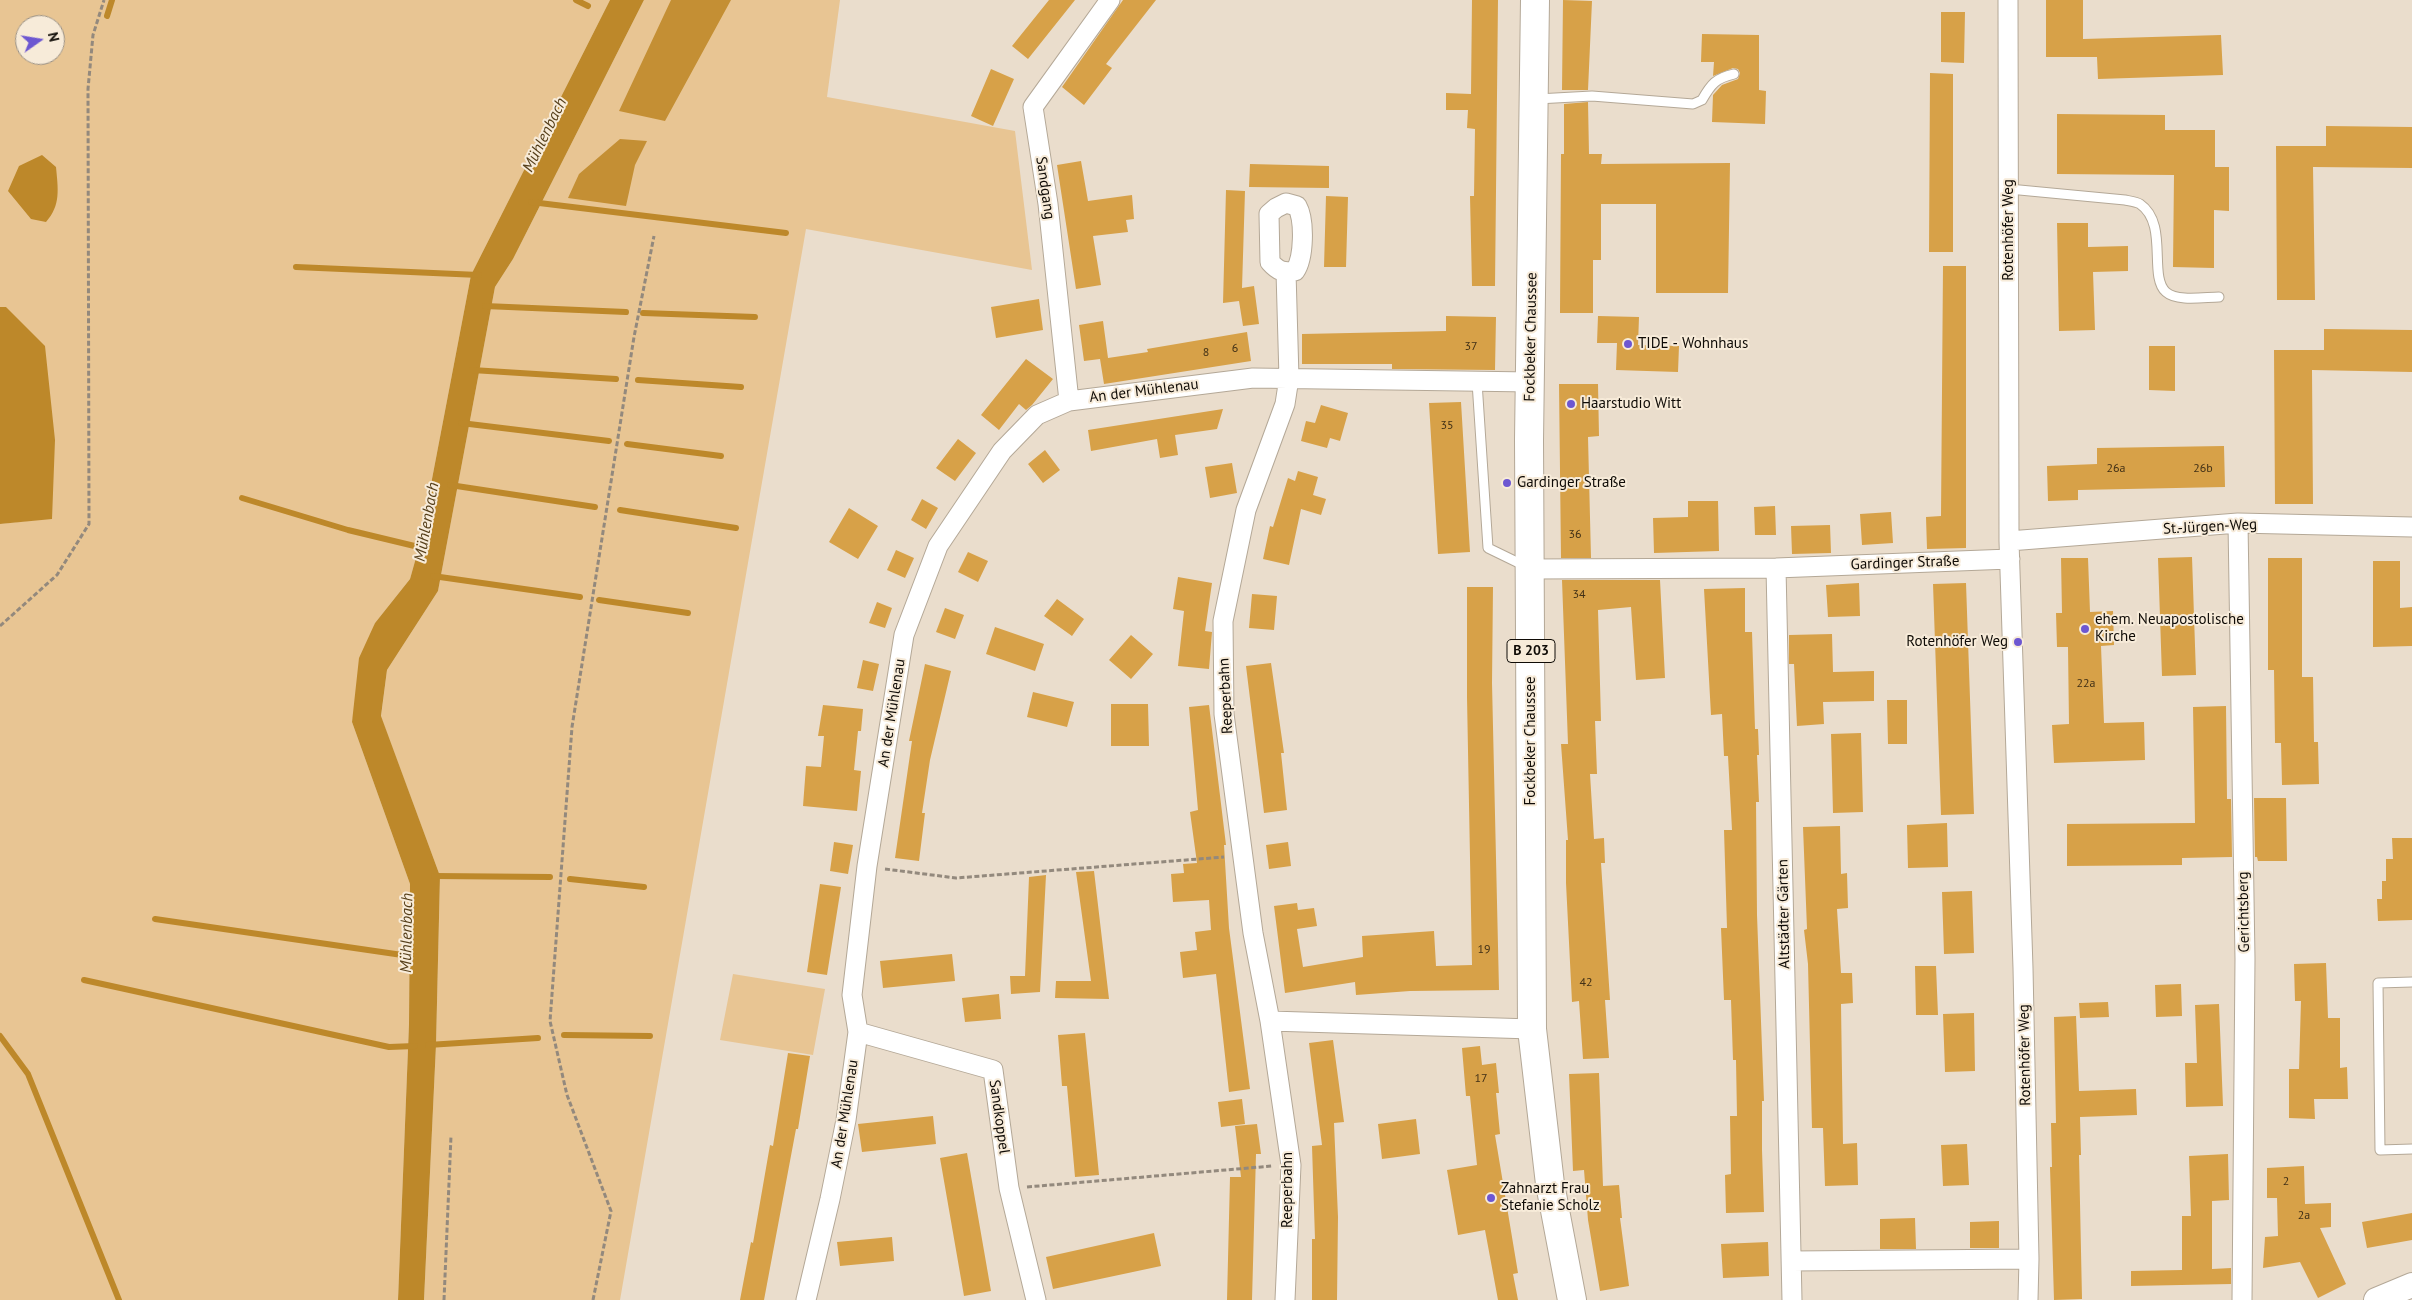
<!DOCTYPE html>
<html>
<head>
<meta charset="utf-8">
<style>
  body { margin:0 }
  #map { position:relative; width:2412px; height:1300px; overflow:hidden; background:#eaddcc; font-family:"PT Sans",sans-serif }
  canvas { display:block }
  .north { position:absolute; left:15px; top:15px; width:50px; height:50px; box-sizing:border-box; background:#f7ebd9; border:1px solid #9a9185; border-radius:50%; rotate:77deg; font-size:14px; font-weight:700; line-height:20px; text-align:center; color:#0f0b06 }
  .north::after { content:''; display:block; margin:auto; width:18px; height:22px; background:#6d57d1; clip-path:polygon(50% 0,100% 100%,50% 72%,0 100%) }
</style>
</head>
<body>
<div id="map">
<canvas width="2412" height="1300"></canvas>
<div class="north">N</div>
</div>
<script>
const c = document.querySelector('canvas').getContext('2d');
c.lineJoin = 'round';
function fillPath(path, color) {
  c.fillStyle = color;
  c.fill(path, 'evenodd');
}
function trace(path, color, width, dash) {
  c.strokeStyle = color;
  c.lineWidth = width;
  c.lineCap = dash ? 'butt' : 'round';
  c.setLineDash(dash || []);
  c.stroke(path);
}
function drawText(font, color, halo, rows, align = 'center') {
  c.font = font + ' "PT Sans",sans-serif';
  c.lineWidth = 4;
  c.setLineDash([]);
  c.textBaseline = 'middle';
  c.strokeStyle = halo;
  c.fillStyle = color;
  for (const [text, x, y, turn = 0] of rows) {
    c.save();
    c.translate(x, y);
    c.rotate((+turn || 0) * Math.PI / 180);
    c.textAlign = isNaN(turn) ? turn : align;
    if (halo) c.strokeText(text, 0, 0);
    c.fillText(text, 0, 0);
    c.restore();
  }
}
fillPath(new Path2D(`
  M0 0H610L471 275 419 547 410 579 375 623 352 722 410 884 409 1024 398 1300H0V524L52 518 6 307H0ZM25 25H55V55H25Z
  M644 0H840L827 97 1015 131 1032 270 806 229 620 1300H424L436 1045 440 876 381 717 387 670 438 591 495 287 513 259Z
  M733 974 825 989 813 1055 720 1040Z`), '#e8c593');
fillPath(new Path2D(`
  M671 0H731L665 121 619 111Z
  M620 139 647 141 635 165 626 206 568 198 579 174Z`), '#c48f34');
fillPath(new Path2D(`
  M610 0H644L513 259 495 287 438 591 387 670 381 716 440 876 436 1045 424 1300H398L409 1024 410 884 352 722 359 658 375 623 410 579 419 547 471 275Z
  M42 155 56 167C58 189 61 205 46 222L31 219 8 191 19 166Z
  M0 307H6L45 346 55 440 52 519 0 524Z`), '#bd882a');
trace(new Path2D(`
  M576 0 588 6
  M107 16 112 0
  M531 202 786 233
  M296 267 479 275
  M485 306 626 312
  M643 313 755 317
  M472 370 616 379
  M638 380 741 387
  M461 423 609 441
  M627 444 721 456
  M450 485 595 507
  M242 498 348 530 427 549
  M620 510 736 528
  M433 576 580 597
  M599 600 688 613
  M434 876 550 877
  M570 879 644 887
  M155 919 416 957
  M84 980 389 1047 415 1046
  M564 1035 650 1036
  M0 1036 28 1074 119 1300
  M428 1045 538 1038`), '#bd882a', 6);
fillPath(new Path2D(`
  M1049 0H1075L1028 59 1012 46Z
  M1123 0H1156L1106 64 1112 68 1084 105 1062 87Z
  M1472 0H1498L1495 286H1472L1470 196H1474L1475 129 1467 128 1468 110H1446V93L1471 94Z
  M1563 0 1592 1 1588 90H1562Z
  M2046 0H2083V39L2221 35 2223 75 2098 79 2097 57H2046Z
  M1941 12H1965L1964 63 1941 62Z
  M1702 34 1759 35V90L1766 91 1765 124 1712 122 1713 95 1722 85 1738 79 1740 73 1738 69 1733 68 1713 76 1714 62H1701Z
  M991 69 1014 79 993 126 971 116Z
  M1930 73 1953 74V252H1929Z
  M1588 102 1589 154H1602L1601 164 1730 163 1728 293H1656V204H1601V260H1593V313H1560L1561 154H1564V104Z
  M2057 114 2165 115V130H2215V167H2229V211L2214 210V268L2173 267 2174 175 2057 174Z
  M2326 126 2412 127V168L2313 167 2315 300H2277L2276 146H2326Z
  M1081 161 1088 201 1132 195 1134 219 1126 220 1128 232 1093 236 1101 285 1076 289 1057 165Z
  M1250 164 1329 166V188L1249 187Z
  M1226 190 1245 191 1242 288 1254 286 1259 324 1243 326 1239 301 1223 303Z
  M1326 196 1348 197 1346 267H1324Z
  M2057 223H2088V247L2128 246V271L2093 272 2095 330 2059 331Z
  M1943 266H1966V548L1927 549 1926 517 1941 516Z
  M1039 299 1043 330 996 338 991 307Z
  M1446 316 1496 317 1495 370 1392 369V364H1302V334L1446 331Z
  M1598 316 1639 317 1638 345 1679 346 1678 372 1616 370 1617 343H1597Z
  M1103 321 1108 358 1148 352 1147 349 1247 332 1251 361 1104 384 1100 359 1084 361 1079 325Z
  M2324 329 2412 330V372L2312 370 2313 504H2275L2274 350H2324Z
  M2149 346H2175V391L2149 390Z
  M1026 359 1053 379 1032 405 1026 410 1019 404 999 430 981 415Z
  M1559 384H1598L1599 436 1588 437 1591 558H1561Z
  M1461 402 1470 552 1438 554 1429 403Z
  M1321 405 1348 413 1340 441 1330 438 1327 448 1301 441 1306 421 1315 423Z
  M1223 409 1217 429 1175 435 1178 455 1160 458 1157 439 1091 451 1088 430Z
  M958 439 976 453 955 481 936 468Z
  M2224 446 2225 487 2078 490V500L2048 501 2047 466 2097 464V448Z
  M1045 450 1060 470 1043 483 1028 464Z
  M1232 463 1237 493 1210 498 1205 467Z
  M1298 471 1318 477 1313 495 1326 499 1321 515 1301 509 1289 565 1263 559 1270 526 1273 527 1288 478 1295 481Z
  M922 499 938 508 926 529 911 520Z
  M1688 501H1718L1719 551 1654 553 1653 518 1688 517Z
  M1775 506 1776 535H1755L1754 507Z
  M849 508 878 526 858 559 829 542Z
  M1891 512 1893 543 1862 545 1860 514Z
  M1830 525 1831 553 1792 554 1791 526Z
  M896 550 914 558 905 578 887 570Z
  M968 552 988 561 978 582 958 572Z
  M2192 557 2196 675 2162 676 2158 558Z
  M2061 558H2088L2090 612 2113 611 2114 645 2101 646 2104 723 2144 722 2145 760 2054 763 2052 725 2069 724 2068 647H2057L2056 613H2062Z
  M2268 558H2302V677H2313L2314 742H2318L2319 784 2282 785 2281 743H2275L2274 670H2268Z
  M2373 561H2400V608L2412 607V646L2373 647Z
  M1178 577 1212 583 1205 631 1212 632 1209 669 1178 666 1184 611 1173 609Z
  M1562 580H1660L1665 678 1636 680 1631 607 1598 610 1601 721H1595L1597 774H1590L1594 839 1604 838 1605 863H1601L1610 1000H1605L1609 1058 1583 1059 1579 1001 1572 1002 1566 883V840H1568L1561 744H1568Z
  M1859 583 1860 616 1828 617 1826 585Z
  M1966 583 1974 814 1941 815 1933 584Z
  M1467 587H1493L1492 683 1499 990 1410 991 1356 995 1355 982 1285 993 1274 906 1297 903 1298 910 1314 908 1317 926 1297 929 1303 967 1363 957 1362 936 1434 931 1436 966 1472 965 1467 697Z
  M1745 588V632H1752L1755 729H1758L1759 755H1757L1759 802H1756L1757 915 1764 1101H1762V1150L1764 1212 1726 1213 1725 1175 1731 1174 1730 1116H1737L1736 1060H1733L1731 1000H1724L1721 928H1727L1724 830H1732L1728 756H1724L1722 714 1711 715 1704 589Z
  M1252 594 1277 596 1274 630 1249 628Z
  M1057 599 1084 619 1072 636 1044 616Z
  M877 602 892 608 885 628 869 623Z
  M945 608 964 615 955 639 936 632Z
  M995 627 1044 644 1035 671 986 654Z
  M1832 634 1833 672 1874 671V701L1823 702 1824 724 1797 726 1794 664H1789V635Z
  M1131 635 1153 654 1131 679 1109 660Z
  M863 660 879 664 873 691 857 688Z
  M1271 663 1284 753H1281L1287 810 1264 813 1246 666Z
  M925 664 951 671 930 760 922 813H925L919 861 895 858 912 741H909Z
  M1033 692 1074 702 1067 727 1027 717Z
  M1887 700H1907V744H1888Z
  M1111 704H1148L1149 746H1111Z
  M823 705 863 709 861 731H858L854 770 861 771 857 811 803 806 806 766 821 767 824 736H818Z
  M1209 705 1226 845H1224L1229 928 1250 1089 1229 1092 1216 974 1183 978 1180 952 1197 950 1195 932 1211 930 1209 900 1173 902 1171 874 1184 873 1183 864 1197 863 1190 812 1198 810 1189 707Z
  M2226 706 2227 799H2231L2232 857 2182 858V865L2067 866V824L2195 823 2193 707Z
  M1861 733 1863 812 1833 813 1831 734Z
  M2254 798H2286L2287 861H2258L2257 857H2255Z
  M1947 823 1948 867 1908 868 1907 825Z
  M1840 826 1841 874 1847 873 1848 908 1837 909 1841 973H1852L1853 1003 1841 1004 1843 1144 1857 1143 1858 1185 1825 1186 1823 1128H1812L1808 964 1804 930 1807 929 1803 827Z
  M2392 838H2412V920L2378 921 2377 899H2382V881H2386V859H2393Z
  M834 842 853 845 848 874 830 871Z
  M1288 842 1291 866 1269 869 1266 845Z
  M1094 871 1109 999 1055 998 1056 981H1091L1076 872Z
  M1046 875 1040 992 1011 994 1010 976H1025L1029 877Z
  M820 884 841 887 827 975 807 972Z
  M1972 891 1974 953 1944 954 1942 892Z
  M952 954 955 981 883 988 880 961Z
  M2326 963 2328 1018H2340V1068L2347 1067 2348 1099H2314L2315 1119 2289 1118V1069H2299L2301 1001H2295L2294 964Z
  M1915 966H1936L1938 1015H1916Z
  M2181 984 2182 1016 2156 1017 2155 985Z
  M999 994 1001 1019 965 1022 962 998Z
  M2108 1002 2109 1017 2080 1018 2079 1003Z
  M2219 1004 2223 1106 2186 1107 2185 1063H2197L2195 1005Z
  M1974 1013 1975 1071 1945 1072 1943 1014Z
  M2076 1016 2079 1091 2136 1089 2137 1115 2080 1117 2081 1155H2079L2082 1299 2054 1300 2050 1167H2052L2051 1123H2056L2054 1017Z
  M1085 1033 1099 1175 1075 1177 1067 1086H1062L1058 1035Z
  M1333 1040 1344 1122 1334 1123 1338 1217 1337 1300H1312V1239H1315L1312 1146 1322 1145 1309 1043Z
  M1480 1046 1482 1065 1496 1063 1499 1093H1496L1500 1134 1495 1135 1518 1273 1513 1274 1518 1300H1498L1485 1230 1458 1235 1447 1170 1477 1165 1470 1096H1466L1462 1048Z
  M788 1053 810 1056 798 1129H796L764 1300H740L751 1242 753 1243 770 1145 773 1146Z
  M1599 1073 1603 1186 1619 1185 1622 1218H1620L1629 1286 1600 1291 1588 1220 1584 1170 1573 1171 1569 1074Z
  M1242 1099 1245 1124 1221 1127 1218 1102Z
  M933 1116 936 1144 862 1152 858 1124Z
  M1416 1119 1420 1154 1382 1159 1378 1124Z
  M1257 1124 1261 1154H1256L1252 1300H1227L1230 1177H1241L1235 1126Z
  M1967 1144 1969 1185 1943 1186 1941 1145Z
  M967 1153 991 1291 964 1296 940 1158Z
  M2228 1154 2229 1200 2212 1201V1269L2231 1268V1284L2131 1286V1271L2182 1270V1216H2191L2189 1156Z
  M2304 1166 2305 1204 2331 1203V1227L2320 1228 2346 1284 2318 1298 2300 1262 2263 1268 2265 1237 2278 1236 2277 1198H2267V1168Z
  M2412 1213V1240L2367 1248 2362 1222Z
  M1915 1218 1916 1249H1880V1219Z
  M1999 1221V1248H1970V1222Z
  M1154 1233 1161 1266 1053 1289 1046 1257Z
  M892 1237 894 1261 840 1266 837 1242Z
  M1768 1242 1769 1276 1723 1278 1721 1244Z`), '#d7a148');
const service = new Path2D(`
  M1537 99 1592 96 1693 104 1702 100C1711 84 1716 78 1734 74
  M2009 189 2125 200C2130 201 2137 202 2140 204 2169 224 2148 276 2166 292 2177 302 2205 297 2219 297
  M1477 382 1488 548 1525 566
  M2412 982 2378 983 2380 1150 2412 1149`);
const minor = new Path2D(`
  M2008 0 2009 541 2023 968 2029 1259 2028 1300
  M1286 203 1297 206C1305 220 1304 258 1295 271 1283 273 1278 271 1270 262L1269 214 1276 208Z
  M1069 401 1048 204 1033 107 1110 0
  M2238 523 2245 959 2242 1300
  M2009 541 2238 523 2412 527
  M1776 568 1792 1300
  M1531 569 1776 568 2010 559
  M1270 1021 1532 1029
  M858 1032 993 1070 1009 1188 1036 1300
  M1792 1261 2029 1259
  M806 1300 830 1199 846 1120 858 1032 852 995 867 866 904 635 938 546 1002 451 1037 415 1069 401 1253 378 1531 382
  M1285 1300 1291 1165 1270 1021 1253 933 1224 714 1223 621 1246 510 1285 404 1289 378 1286 272`);
const tertiary = new Path2D(`
  M2376 1300 2412 1285`);
const primary = new Path2D(`
  M1535 0 1529 440 1532 1029 1550 1184 1572 1300`);
trace(service, '#b4a897', 11);
trace(minor, '#b4a897', 21);
trace(tertiary, '#b4a897', 26);
trace(primary, '#b4a897', 30);
trace(new Path2D(`
  M0 626 57 575 89 524 88 89 93 35 104 0
  M885 869 956 878 1224 857
  M1027 1187 1272 1166
  M444 1300 451 1136
  M593 1300 611 1211 567 1095 550 1021 572 727 634 337 654 236`), '#93897d', 3, [5, 2.5]);
trace(service, '#fff', 9);
trace(minor, '#fff', 19);
trace(tertiary, '#fff', 24);
trace(primary, '#fff', 28);
for (const [x, y, r, color] of [
  [1628,344,5,"#6d57d1"],
  [1571,404,5,"#6d57d1"],
  [1507,483,5,"#6d57d1"],
  [2085,629,5,"#6d57d1"],
  [2018,642,5,"#6d57d1"],
  [1491,1198,5,"#6d57d1"]
]) {
  const dot = new Path2D();
  dot.arc(x, y, r, 0, 2 * Math.PI);
  c.fillStyle = color;
  c.fill(dot);
  trace(dot, '#f7ebd9', 2);
}
drawText('12px', '#413016', null, [
  ["37",1471,347],
  ["6",1235,349],
  ["8",1206,353],
  ["35",1447,426],
  ["26a",2116,469],
  ["26b",2203,469],
  ["36",1575,535],
  ["34",1579,595],
  ["22a",2086,684],
  ["19",1484,950],
  ["42",1586,983],
  ["17",1481,1079],
  ["2",2286,1182],
  ["2a",2304,1216]
]);
for (const [x, y, w] of [
  [1531,651,48]
]) {
  const box = new Path2D();
  box.roundRect(x - w / 2, y - 11.5, w, 23, 4);
  c.fillStyle = '#f7ebd9';
  c.fill(box);
  trace(box, '#0f0b06', 1);
}
drawText('bold 14px', '#0f0b06', null, [
  ["B 203",1531,651]
]);
drawText('15px', '#0f0b06', '#f7ebd9', [
  ["Sandgang",1045,188,82],
  ["Rotenhöfer Weg",2009,230,-90],
  ["Fockbeker Chaussee",1531,337,-89],
  ["An der Mühlenau",1144,391,-7],
  ["St.-Jürgen-Weg",2210,527,-3],
  ["Gardinger Straße",1905,563,-2],
  ["Reeperbahn",1226,696,-93],
  ["An der Mühlenau",892,713,-81],
  ["Fockbeker Chaussee",1531,741,-90],
  ["Gerichtsberg",2244,912,-91],
  ["Altstädter Gärten",1784,914,-91],
  ["Rotenhöfer Weg",2025,1055,-91],
  ["An der Mühlenau",845,1114,-81],
  ["Sandkoppel",999,1117,82],
  ["Reeperbahn",1288,1190,-90]
]);
drawText('15px', '#0f0b06', '#f7ebd9', [
  ["TIDE - Wohnhaus",1638,344],
  ["Haarstudio Witt",1581,404],
  ["Gardinger Straße",1517,483],
  ["ehem. Neuapostolische",2095,620],
  ["Kirche",2095,637],
  ["Rotenhöfer Weg",2008,642,"right"],
  ["Zahnarzt Frau",1501,1189],
  ["Stefanie Scholz",1501,1206]
], 'left');
drawText('italic 16px', '#563f1a', '#f7ebd9', [
  ["Mühlenbach",545,135,-64],
  ["Mühlenbach",427,522,-80],
  ["Mühlenbach",407,933,-89]
]);
</script>
</body>
</html>
